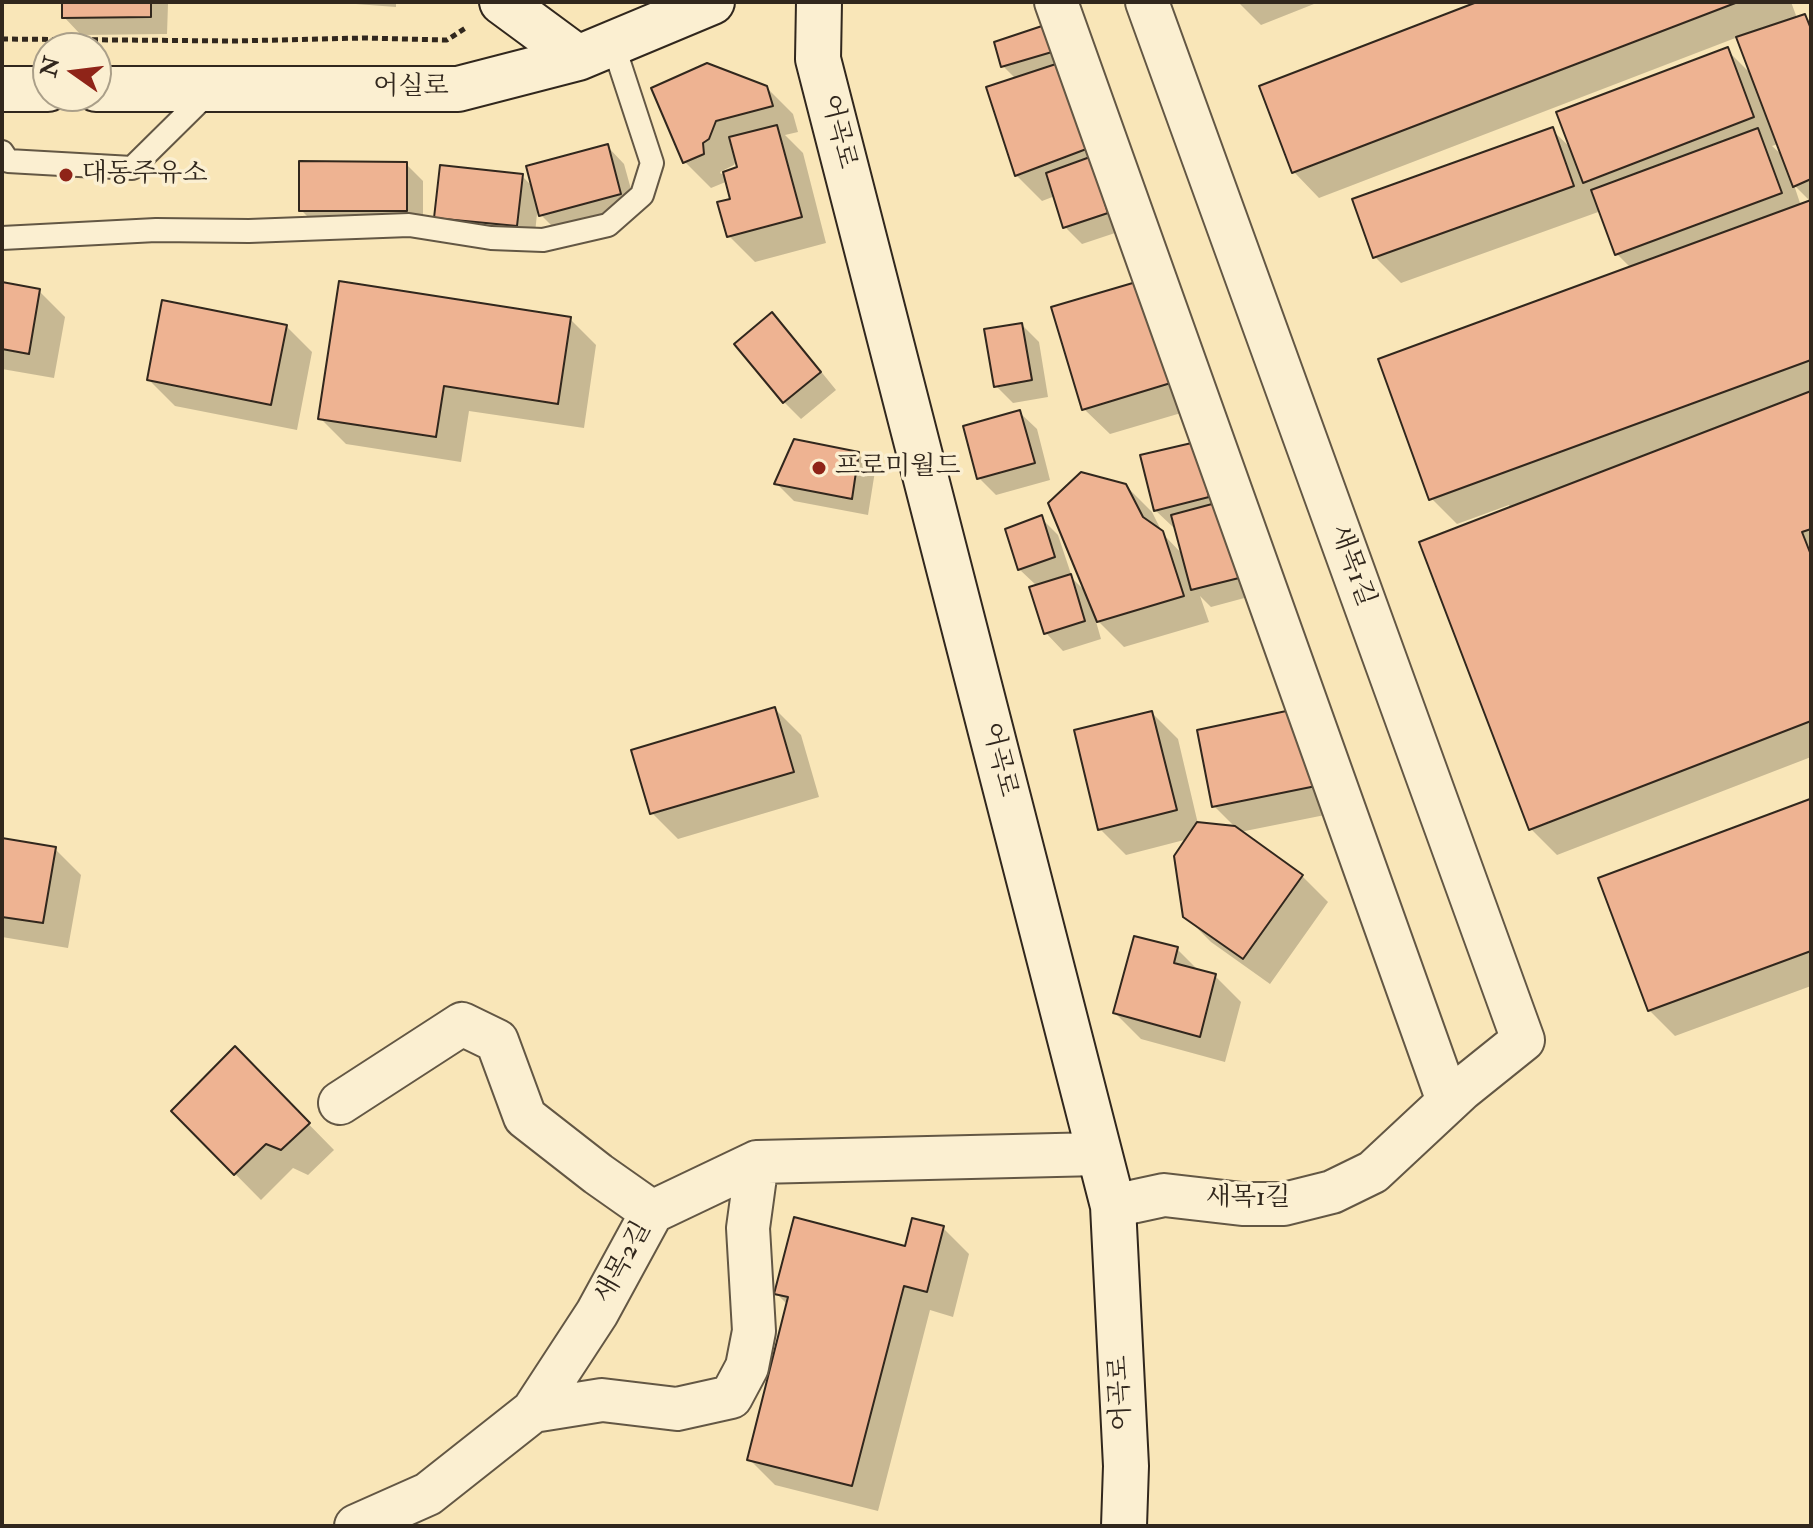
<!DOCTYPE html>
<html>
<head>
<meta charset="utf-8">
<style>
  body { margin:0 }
  #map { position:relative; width:1813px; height:1528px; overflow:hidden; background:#f9e6b8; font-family:"IM FELL Double Pica",serif }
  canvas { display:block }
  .frame { position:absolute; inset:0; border:4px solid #31271d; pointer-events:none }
  .north { position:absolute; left:32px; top:32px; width:80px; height:80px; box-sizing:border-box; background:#fbefd1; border:2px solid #aa9f89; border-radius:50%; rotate:284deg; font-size:22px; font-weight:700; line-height:32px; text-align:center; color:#31271d }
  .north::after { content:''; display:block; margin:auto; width:28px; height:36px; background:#8f2418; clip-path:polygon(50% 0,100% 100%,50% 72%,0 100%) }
</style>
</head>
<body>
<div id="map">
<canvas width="1813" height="1528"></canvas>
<div class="frame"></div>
<div class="north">N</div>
</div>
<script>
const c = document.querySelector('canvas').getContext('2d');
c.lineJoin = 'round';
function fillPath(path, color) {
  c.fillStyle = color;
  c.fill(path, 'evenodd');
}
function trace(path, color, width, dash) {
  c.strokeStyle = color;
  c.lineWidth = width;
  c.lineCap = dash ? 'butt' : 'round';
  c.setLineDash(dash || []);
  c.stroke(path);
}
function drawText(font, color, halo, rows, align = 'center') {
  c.font = font + ' "IM FELL Double Pica","Noto Serif KR",serif';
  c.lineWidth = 7;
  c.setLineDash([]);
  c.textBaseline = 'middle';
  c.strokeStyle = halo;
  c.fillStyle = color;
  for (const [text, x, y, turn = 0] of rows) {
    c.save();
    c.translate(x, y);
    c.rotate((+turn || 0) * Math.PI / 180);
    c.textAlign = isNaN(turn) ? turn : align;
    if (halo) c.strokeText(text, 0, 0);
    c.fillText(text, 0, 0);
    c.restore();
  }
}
fillPath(new Path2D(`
  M64 2H166L168 4 167 34 81 35 64 17Z
  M329 2H396V7Z
  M1238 2H1319L1261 25Z
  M1483 2H1791L1797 18 1805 16 1811 22V757L1557 855 1531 829 1510 509 1509 505 1457 524 1431 498 1631 268 1617 254 1601 211 1401 283 1375 257 1552 130 1573 150 1727 50 1752 75 1738 37 1319 198 1294 172ZM1778 144 1783 156 1772 146ZM1794 185 1811 202 1801 206Z
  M1045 28 1124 230 1082 244 1065 227 1055 196 1042 201 1016 175V79L1003 66Z
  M766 87 793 114 798 132 785 135 803 153 826 243 755 262 729 236 733 200 728 181 711 188 685 162 653 89ZM737 159 739 169 721 174 720 172 734 165Z
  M607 146 624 164 637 211 558 232 541 215 538 204 534 243 453 234 436 217 522 176 534 188Z
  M406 164 423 181V227H318L301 210Z
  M1142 282 1198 408 1110 434 1084 409Z
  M2 284 39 291 65 317 54 378 2 369Z
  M772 315 789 332 836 390 801 419 784 402Z
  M570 319 596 345 584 428 469 411 461 462 346 444 320 418Z
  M1022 325 1039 342 1048 397 1013 403 996 386Z
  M286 326 312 352 297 430 175 406 149 380Z
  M1019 412 1037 429 1050 480 996 495 979 478Z
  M1196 444 1263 593 1211 607 1200 596 1209 622 1124 647 1095 618 1101 639 1063 651 1046 633 1037 586 1019 569 1041 518 1058 535 1071 574 1069 575 1087 593 1125 485 1152 512 1163 534 1184 556 1177 526 1173 527 1155 510Z
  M858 454 875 471 868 515 794 501 777 484Z
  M775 709 801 735 819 797 678 839 652 813Z
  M1290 712 1345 811 1240 832 1302 876 1328 902 1270 984 1211 942 1185 916 1188 839 1126 855 1100 829 1152 713 1178 739 1198 824 1236 828 1214 806Z
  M1810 802 1811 986 1675 1036 1649 1010Z
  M2 840 55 849 81 875 68 948 2 937Z
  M1177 949 1200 972 1215 976 1241 1002 1225 1062 1141 1039 1115 1013Z
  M235 1049 334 1150 308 1175 293 1168 261 1200 173 1111Z
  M943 1228 969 1254 953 1317 930 1310 878 1511 775 1485 749 1459 788 1305 776 1293 907 1248Z`), '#0003');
const building = new Path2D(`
  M62 2H151V17L62 18Z
  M1477 2H1738L1292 173 1259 86Z
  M1805 14 1811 29V179L1793 187 1736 37Z
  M1045 25 1052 52 1001 67 994 42Z
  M1728 47 1754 117 1583 183 1556 112Z
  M1062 62 1089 148 1015 176 986 87Z
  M707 63 767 86 773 106 716 121 709 139 703 143 704 154 683 163 651 88Z
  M777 125 802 217 727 237 717 202 730 199 723 172 737 167 729 137Z
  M1553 127 1574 186 1373 258 1352 199Z
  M1758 128 1782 193 1615 255 1591 190Z
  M608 144 621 194 539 216 526 166Z
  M1090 157 1108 213 1063 228 1046 173Z
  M299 161 407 162V211H299Z
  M440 165 523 174 517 226 434 218Z
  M1811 200V360L1429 500 1378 359Z
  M1143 280 1174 382 1082 410 1051 307Z
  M339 281 571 317 558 404 444 386 436 437 318 419Z
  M2 282 40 289 29 354 2 349Z
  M162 300 287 325 271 405 147 380Z
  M772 312 821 372 783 403 734 344Z
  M1022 323 1032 380 994 387 984 329Z
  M1811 391V529L1802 532 1811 555V721L1529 830 1419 542Z
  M1020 410 1035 463 977 479 963 426Z
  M794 439 859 452 852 499 774 484Z
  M1196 442 1209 497 1154 511 1140 455Z
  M1081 472 1126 484 1143 517 1163 531 1184 596 1097 622 1048 503Z
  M1227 500 1247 576 1191 590 1171 515Z
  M1042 515 1055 557 1018 570 1005 529Z
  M1071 574 1085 621 1044 634 1029 587Z
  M775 707 794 772 650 814 631 750Z
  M1291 710 1321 785 1212 807 1197 730Z
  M1152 711 1177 810 1098 830 1074 730Z
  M1810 799 1811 951 1648 1011 1598 878Z
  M1197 822 1235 826 1303 875 1243 959 1183 917 1174 856Z
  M2 838 56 847 43 923 2 917Z
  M1134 936 1178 947 1174 963 1216 974 1200 1037 1113 1013Z
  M235 1046 310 1123 281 1150 266 1144 234 1175 171 1111Z
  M794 1217 905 1246 912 1218 944 1226 927 1292 904 1286 852 1486 747 1460 788 1297 774 1294Z`);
fillPath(building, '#eeb392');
trace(building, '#31271d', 2);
const lane = new Path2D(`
  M2 152 8 161 132 168 209 92
  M2 238 156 230 249 231 409 225 491 238 543 240 608 225 642 195 652 163 613 44`);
const street = new Path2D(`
  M1056 2 1448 1101
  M340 1103 462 1024 497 1041 525 1117 598 1174 652 1212
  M1113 1206 1164 1195 1242 1204H1284L1332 1192 1373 1172 1462 1089 1523 1040 1147 2
  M533 1411 597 1313 652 1212 757 1162
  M356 1526 428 1494 533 1411 602 1400 677 1409 731 1397 747 1367 754 1331 748 1228 757 1162 1099 1154`);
const secondary = new Path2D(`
  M502 2 578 58
  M819 2 818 59 1113 1206 1126 1466 1124 1526
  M2 89H48
  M96 89H458L578 58 712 2`);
trace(lane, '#635744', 26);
trace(street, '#635744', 46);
trace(secondary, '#31271d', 48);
trace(new Path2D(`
  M2 39 235 41 364 38 447 40 467 27`), '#31271d', 5, [6, 4]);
trace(lane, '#fbefd1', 22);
trace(street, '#fbefd1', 42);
trace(secondary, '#fbefd1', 44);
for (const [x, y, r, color] of [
  [66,175,8,"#8f2418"],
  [819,468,8,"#8f2418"]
]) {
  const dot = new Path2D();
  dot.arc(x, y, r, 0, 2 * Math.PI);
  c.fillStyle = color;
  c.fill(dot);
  trace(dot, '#fbefd1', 3);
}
drawText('26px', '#31271d', '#fbefd1', [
  ["어실로",411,88],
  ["어곡로",837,132,76],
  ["새목1길",1351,566,70],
  ["어곡로",998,760,76],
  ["새목1길",1248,1199],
  ["새목2길",624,1263,-61],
  ["어곡로",1122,1393,-93]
]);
drawText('26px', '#31271d', '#fbefd1', [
  ["대동주유소",82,175],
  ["프로미월드",835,468]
], 'left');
</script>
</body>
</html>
